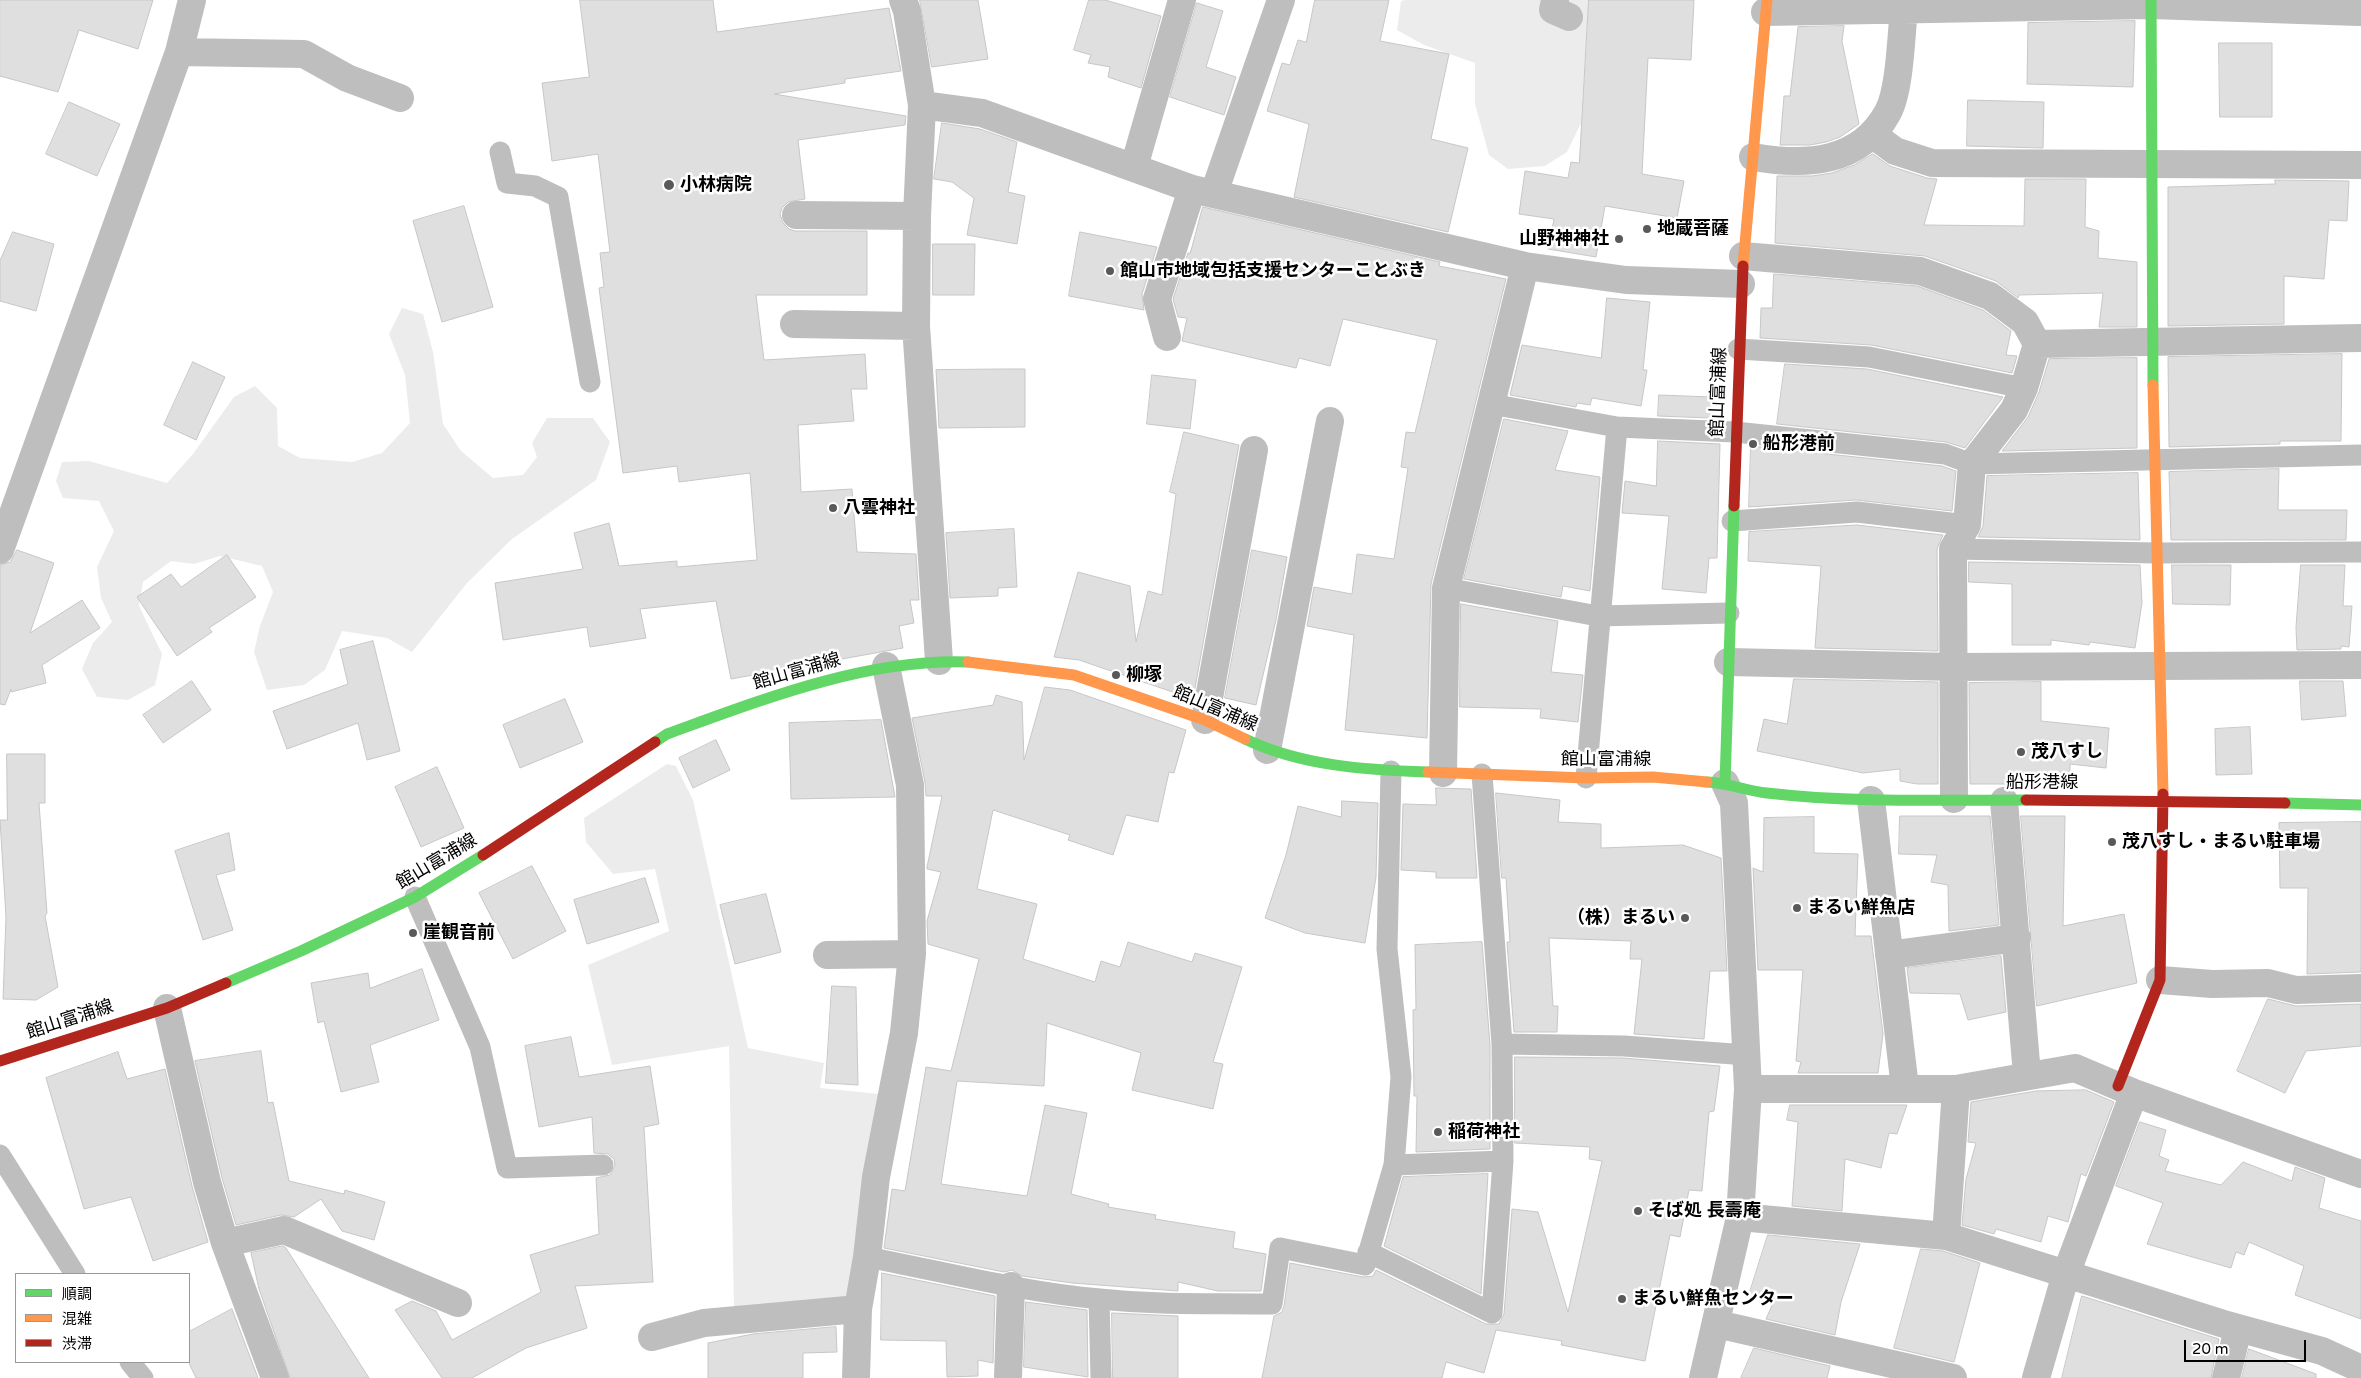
<!DOCTYPE html>
<html>
<head>
<meta charset="utf-8">
<style>
  body { margin:0 }
  #map { position:relative; width:2361px; height:1378px; overflow:hidden; background:#fff; font-family:"Varela Round","Noto Sans JP",sans-serif }
  canvas { display:block }
  .legend { position:absolute; left:15px; top:1273px; width:175px; height:90px; box-sizing:border-box; background:#fff; border:1px solid #999; margin:0; padding:6px 9px; list-style:none; font-size:15px; color:#000 }
  .legend li { display:flex; align-items:center; gap:10px; height:25px }
  .legend b { width:25px; border:1px solid #999 }
  .scale { position:absolute; left:2184px; top:1340px; width:122px; height:22px; box-sizing:border-box; border:2px solid #000; border-top:0; padding-left:6px; font-size:15px; line-height:18px; white-space:nowrap; color:#000; -webkit-text-stroke:4px #fff; paint-order:stroke }
</style>
</head>
<body>
<div id="map">
<canvas width="2361" height="1378"></canvas>
<ul class="legend">
<li><b style="height:6px;background:#63d668"></b>順調</li>
<li><b style="height:6px;background:#ff974d"></b>混雑</li>
<li><b style="height:6px;background:#b3261e"></b>渋滞</li>
</ul>
<div class="scale">20 m</div>
</div>
<script>
const c = document.querySelector('canvas').getContext('2d');
c.lineJoin = 'round';
function fillPath(path, color) {
  c.fillStyle = color;
  c.fill(path, 'evenodd');
}
function trace(path, color, width, dash) {
  c.strokeStyle = color;
  c.lineWidth = width;
  c.lineCap = dash ? 'butt' : 'round';
  c.setLineDash(dash || []);
  c.stroke(path);
}
function drawText(font, color, halo, rows, align = 'center') {
  c.font = font + ' "Varela Round","Noto Sans JP",sans-serif';
  c.lineWidth = 5;
  c.setLineDash([]);
  c.textBaseline = 'middle';
  c.strokeStyle = halo;
  c.fillStyle = color;
  for (const [text, x, y, turn = 0] of rows) {
    c.save();
    c.translate(x, y);
    c.rotate((+turn || 0) * Math.PI / 180);
    c.textAlign = isNaN(turn) ? turn : align;
    if (halo) c.strokeText(text, 0, 0);
    c.fillText(text, 0, 0);
    c.restore();
  }
}
fillPath(new Path2D(`
  M1405 0H1604V10L1587 28 1581 123 1567 152 1545 166 1508 169 1489 155 1475 104V63L1424 45 1397 30 1401 1Z
  M402 308 423 314 433 352 443 424 461 451 493 478 523 475 537 457 532 443 547 418H593L610 442 596 480 512 539 467 583 412 652 387 638 342 631 325 670 304 685 267 690 254 652 260 626 273 592 262 566 220 556 194 564 171 561 143 582 139 606 162 654 155 685 128 700 97 697 82 669 93 643 112 622 101 598 97 567 114 531 99 501 63 498 56 481 62 462 89 461 167 483 193 454 234 397 255 386 277 408 278 446 300 458 352 462 382 453 410 423 405 375 389 334Z
  M667 764 676 766 693 800 748 1048 824 1063 820 1088 879 1094 850 1300 734 1309 729 1046 612 1065 588 965 669 931 655 869 613 874 586 842 584 818Z`), '#ececec');
const building = new Path2D(`
  M0 0H153L138 49 79 30 58 92 0 76Z
  M580 0H713L717 32 889 8 901 71 845 79V83L774 94 906 116 905 125 798 140 805 199 788 202 782 208 780 214 783 223 789 229 795 231H867V295H756L764 360 865 354 867 389H851L854 421 798 425 801 492 852 489 857 552 916 554 919 600H910L914 623 899 626 903 648 731 679 716 601 640 609 646 638 590 647 587 627 503 640 495 583 583 569 574 533 609 523 619 566 677 561V567L757 560 750 473 679 482 677 466 623 473 599 288 604 287 600 253 610 252 598 154 552 161 542 83 589 77Z
  M920 0H978L988 59 932 67Z
  M1089 0H1105L1161 16 1141 88 1108 77 1110 67 1088 63 1091 55 1074 50Z
  M1315 0H1389L1380 41 1449 54 1431 139 1468 148 1448 232 1294 197 1309 124 1267 111 1282 63 1290 65 1298 40 1306 42Z
  M1589 0H1694L1691 60 1648 58 1642 174 1684 181 1677 218 1605 206 1596 257 1548 249 1554 219 1519 214 1525 171 1568 178 1571 162 1579 163Z
  M1197 3 1223 11 1206 67 1236 77 1224 115 1170 97Z
  M2135 21 2133 87 2027 84 2028 23Z
  M1844 26 1842 41 1859 124 1840 137 1826 142 1810 145H1780L1784 96H1790L1798 27Z
  M2219 43H2272V117H2220Z
  M1968 100 2044 102 2043 148 1967 146Z
  M69 102 120 124 97 176 46 154Z
  M942 123 980 129 1017 142 1008 192 1025 196 1017 244 967 235 974 198 952 182 934 179Z
  M1873 154 1890 166 1927 178 1937 179 1924 225 2024 226 2025 179H2086L2085 227 2099 231 2098 258 2137 262V327H2099L2103 293 2019 295 2018 298 1996 281 1925 256 1775 243 1777 176H1812L1832 173 1854 165Z
  M2275 180 2349 181 2347 221 2329 220 2324 279 2284 276V324L2168 326V187L2275 184Z
  M464 206 493 307 442 322 413 221Z
  M1203 207 1440 262 1439 266 1506 279 1431 584 1427 738 1345 730 1354 635 1307 626 1314 587 1352 594 1357 554 1394 559 1408 468 1401 467 1406 432 1415 433 1437 340 1343 319 1330 366 1299 358 1296 368 1182 341 1187 318 1178 317 1173 299 1188 253H1190Z
  M13 232 54 244 36 311 0 301V261Z
  M1080 232 1157 247 1142 294 1144 310 1069 296Z
  M933 244H975L974 295H933Z
  M1774 274 1917 286 1983 310 2011 331 2006 355 2017 356 2012 373 1871 345 1760 338 1761 308H1772Z
  M1607 298 1650 302 1643 370H1647L1641 406 1592 398 1590 405 1577 403 1576 407 1510 395 1522 345 1601 358Z
  M2342 354 2341 441H2280V444L2169 447 2168 357Z
  M2137 358V448L2002 451 2028 417 2039 392 2049 359Z
  M193 362 225 377 196 440 164 425Z
  M1785 364 1867 369 2003 397 1965 448 1946 442 1777 424Z
  M1004 369H1025V427L939 428 936 370Z
  M1152 375 1196 380 1190 429 1147 424Z
  M1659 395 1711 397 1710 418 1658 416Z
  M1504 419 1568 431 1555 470 1600 477 1590 591 1563 586 1561 597 1464 579Z
  M1184 432 1239 445 1193 699 1079 660 1054 657 1078 572 1130 586 1136 642 1148 591 1162 595 1176 494 1170 492Z
  M1658 441 1720 444 1717 558H1709L1706 593 1662 589 1669 516 1622 513 1625 481 1656 486Z
  M1751 446 1942 466 1956 471 1952 511 1856 500 1749 507Z
  M2279 469 2278 510H2347L2346 540H2171L2169 472Z
  M2138 473 2140 540 1978 537 1983 526 1987 476Z
  M1857 525 1943 535 1937 549 1938 651 1815 648 1821 566 1748 561 1749 532Z
  M1014 529 1017 587 998 588V596L950 598 946 533Z
  M17 550 54 563 30 633 82 600 100 628 42 665 46 683 11 692V689L5 705 0 704V565L10 562Z
  M1252 550 1287 557 1276 620 1256 705 1225 698Z
  M227 555 256 597 209 628 212 632 177 656 137 597 171 574 181 587Z
  M1969 562 2140 565 2142 603 2135 648 2090 642 2089 645 2051 640V645H2012V584L1969 582Z
  M2172 565H2231L2230 605 2173 604Z
  M2301 565H2345L2343 606H2352L2349 647 2341 646V649L2297 650 2296 628Z
  M1461 604 1558 621 1551 672 1583 675 1578 722 1540 718 1541 709 1460 707Z
  M373 641 400 751 367 760 358 723 287 749 273 711 348 684 340 650Z
  M1794 679 1938 682V784H1917L1900 781V769L1863 773 1757 751 1764 719 1787 724Z
  M192 681 211 710 163 743 143 715Z
  M2300 681H2343L2346 716 2302 720Z
  M2041 682V721L2109 728 2106 768 2070 764V777H2066V784H1970L1969 683Z
  M1045 687 1070 690 1186 730 1174 773 1169 772 1158 822 1126 815 1113 855 1068 840 1070 835 993 810 977 889 1037 904 1023 959 1095 982 1101 961 1120 967 1128 942 1192 962 1195 953 1242 967 1213 1062 1223 1064 1213 1109 1132 1090 1141 1053 1047 1023 1044 1086 957 1081 941 1184 1027 1196 1045 1105 1087 1113 1071 1194 1109 1204 1108 1207 1156 1215 1155 1219 1235 1232 1233 1248 1266 1254 1261 1291H1218L1178 1282V1291L1072 1283 1022 1276 1012 1270 1004 1272 884 1248 892 1189 905 1191 926 1067 951 1071 979 959 928 944 927 921 941 872 927 869V867L942 796H926L925 782 912 718 993 705 996 695 1022 702 1024 760Z
  M565 699 583 742 520 768 503 725Z
  M881 720 895 797 791 799 789 723Z
  M2250 727 2252 774 2216 775 2215 729Z
  M716 740 730 770 693 788 679 758Z
  M7 754H45V803H39L47 913 45 916 58 987 36 1000 3 999 6 917 0 820H7Z
  M437 767 464 828 421 847 395 787Z
  M1436 788 1471 789 1477 878H1436V872L1401 870 1403 804 1436 805Z
  M1496 793 1560 800 1558 822 1601 824V848L1683 845 1721 858 1727 971H1710L1704 1039 1634 1034 1642 959H1630L1631 941 1549 938 1553 1006H1558L1557 1032H1514L1507 942H1510L1506 878H1502Z
  M1342 801 1378 803 1376 877 1365 943 1305 933 1265 918 1286 855 1298 806 1341 817Z
  M1900 816H1990L1999 925 1949 931 1948 885 1931 882 1937 855 1899 854Z
  M2021 816H2065L2063 926 2124 914 2137 983 2037 1006Z
  M1814 817V853L1858 854 1855 936H1871L1883 1034 1878 1073H1798L1801 1062 1796 1061 1803 970H1758L1753 868 1763 872 1764 818Z
  M2361 822V972L2307 974 2308 888H2280L2279 823Z
  M229 833 235 870 216 875 233 930 203 940 175 851Z
  M532 866 566 931 513 959 479 893Z
  M645 878 659 922 587 944 574 900Z
  M766 894 781 952 735 964 720 905Z
  M1482 942 1490 1045V1149L1416 1152 1417 1096H1414L1413 1010 1416 1009 1415 945Z
  M2001 956 2006 1012 1968 1020 1960 994 1910 993 1907 968Z
  M422 969 439 1020 370 1045 379 1082 341 1092 324 1021 318 1023 311 983 368 973 370 988Z
  M832 986 856 987 858 1085 826 1083Z
  M2268 999 2296 1006 2361 1004V1046L2306 1051 2285 1093 2237 1071Z
  M571 1037 579 1077 650 1066 659 1124 644 1127 653 1282 575 1286 587 1328 526 1348 472 1378H442L395 1310 412 1301 436 1311 452 1340 541 1292 530 1255 599 1234 596 1178 610 1175 615 1165 614 1159 608 1154 594 1153 592 1117 539 1127 525 1046Z
  M261 1051 268 1103 273 1102 289 1181 344 1194 345 1190 385 1202 374 1240 342 1231 321 1199 294 1217 281 1215 236 1225 222 1178 195 1061Z
  M118 1052 127 1079 165 1069 192 1186 208 1242 153 1261 131 1197 84 1209 46 1078Z
  M1515 1057 1623 1058 1720 1066 1714 1111 1709 1112 1702 1191 1689 1190 1680 1237 1670 1235 1645 1361 1561 1345 1562 1341 1496 1330 1484 1373 1446 1362 1442 1378H1262L1274 1316 1282 1312 1284 1306 1290 1263 1363 1277 1373 1276 1376 1270 1486 1324H1499L1504 1314 1512 1209 1538 1212 1568 1312 1602 1161 1589 1159 1590 1147 1515 1143Z
  M2086 1090 2114 1102 2086 1176 2081 1174 2068 1222 2048 1216 2041 1242 1996 1229 1994 1234 1962 1225 1966 1179 1976 1143 1968 1142 1971 1102 2036 1091Z
  M1790 1105H1907L1897 1134 1889 1133 1881 1168 1845 1159 1842 1211 1792 1206 1798 1122 1787 1120Z
  M2140 1122 2166 1130 2159 1156 2169 1160 2165 1171 2221 1185 2243 1162 2292 1181 2295 1167 2325 1178 2319 1208 2361 1221V1319L2295 1295 2304 1266 2249 1242 2244 1255 2236 1252 2231 1268 2147 1244 2163 1203 2116 1186Z
  M1488 1174 1481 1294 1384 1246 1403 1177Z
  M1768 1235 1860 1244 1841 1302 1835 1335 1766 1319 1773 1303 1749 1295Z
  M283 1246 286 1248 369 1378H290L259 1289 251 1253Z
  M1921 1249 1943 1251 1980 1263 1954 1362 1894 1348Z
  M882 1273 995 1296 993 1363 978 1360V1376L947 1377 946 1341 881 1340Z
  M2082 1296 2219 1339 2211 1378H2062Z
  M1026 1302 1087 1310 1088 1377 1024 1367Z
  M232 1309 258 1378H196L189 1363V1332Z
  M1112 1313 1178 1316V1378H1113Z
  M836 1327 837 1352 803 1353V1378H708V1343L753 1334Z
  M1754 1348 1830 1366 1827 1378H1741Z
  M2249 1349 2316 1374V1378H2242Z`);
fillPath(building, '#dfdfdf');
trace(building, '#c7c7c7', 1);
trace(new Path2D(`
  M500 152 507 183 535 186 558 197 590 382
  M1738 349 1869 357 2024 388
  M1491 404 1617 427 1735 432 1945 454 1972 464 2361 455
  M1732 521 1857 512 1967 525
  M1953 549 2155 553 2361 552
  M1446 588 1598 616 1729 613
  M1586 778 1617 427
  M415 897 480 1047 507 1168 603 1165
  M1502 1044 1624 1046 1747 1055
  M0 1155 75 1274
  M1394 1165 1503 1161
  M1368 1252 1492 1313 1503 1161 1502 1044 1482 774
  M867 1257C944 1272 1022 1292 1100 1299 1157 1305 1215 1303 1272 1304L1280 1248 1365 1265 1394 1165 1401 1077 1387 949 1391 771
  M1099 1299 1101 1378
  M130 1362 143 1378`), '#bebebe', 21);
trace(new Path2D(`
  M903 0 907 11 922 105 917 216 916 326 939 661
  M1555 0 1553 10 1569 17
  M1765 12 2151 5 2359 12
  M179 52 304 54 347 78 400 98
  M922 105 982 113 1192 189 1525 266 1626 280 1741 284
  M1872 134 1895 151 1932 163 2361 165
  M1753 157C1805 166 1860 164 1888 112 1900 90 1901 36 1904 9
  M1134 167 1182 0
  M1214 193 1281 0
  M796 215 917 216
  M1743 256 1920 271 1990 296 2025 322 2037 344 2024 388 2014 410 1972 464 1967 525 1953 549 1954 799
  M794 324 916 326
  M1167 337 1157 299 1192 189
  M2037 344 2361 338
  M0 550 179 52 192 0
  M1728 662 1955 667 2361 665
  M1205 720 1254 450
  M1267 750 1330 421
  M1443 773 1446 588 1525 266
  M1871 800 1905 1088
  M2004 801 2027 1075
  M827 955 912 954
  M1889 955 2017 938
  M2160 980 2212 984 2268 983 2296 990 2361 988
  M167 1008 207 1182 225 1243 275 1378
  M1748 1089H1956L2075 1068 2134 1093 2361 1174
  M1740 1217 1946 1236 2227 1325 2322 1351 2361 1369
  M1946 1236 1956 1089
  M225 1243 284 1230 458 1303
  M1717 1324 1953 1378
  M652 1337 704 1323 858 1309
  M856 1378 858 1309 867 1257 876 1177 904 1033 912 954 910 785 886 666
  M1008 1378 1011 1286
  M1703 1378 1740 1217 1748 1089 1734 803 1725 783
  M2036 1378 2066 1274 2134 1093
  M2226 1378 2238 1329`), '#bebebe', 28);
trace(new Path2D(`
  M2151 0 2153 385
  M1245 739C1301 766 1367 770 1428 772
  M655 742 667 734C761 700 867 658 968 662
  M1707 782C1728 783 1747 791 1767 793 1852 803 1940 800 2026 800
  M1725 783 1734 506
  M2285 803 2361 805
  M226 983 301 951 415 897 483 855`), '#63d668', 11);
trace(new Path2D(`
  M1743 266 1767 0
  M2153 385 2163 794
  M968 662 1074 675 1205 720 1245 739
  M1428 772 1586 778 1653 777 1707 782`), '#ff974d', 11);
trace(new Path2D(`
  M1734 506 1743 266
  M2026 800 2285 803
  M483 855 655 742
  M0 1061 167 1008 226 983
  M2118 1086 2160 980 2163 794`), '#b3261e', 11);
for (const [x, y, r, color] of [
  [669,185,6,"#595959"],
  [1647,229,5,"#595959"],
  [1619,239,5,"#595959"],
  [1110,271,5,"#595959"],
  [1753,444,5,"#595959"],
  [833,508,5,"#595959"],
  [1116,675,5,"#595959"],
  [2021,752,5,"#595959"],
  [2112,842,5,"#595959"],
  [1797,908,5,"#595959"],
  [1685,918,5,"#595959"],
  [413,933,5,"#595959"],
  [1438,1132,5,"#595959"],
  [1638,1211,5,"#595959"],
  [1622,1299,5,"#595959"]
]) {
  const dot = new Path2D();
  dot.arc(x, y, r, 0, 2 * Math.PI);
  c.fillStyle = color;
  c.fill(dot);
  trace(dot, '#fff', 2);
}
drawText('bold 18px', '#000', '#fff', [
  ["小林病院",680,185],
  ["地蔵菩薩",1657,229],
  ["山野神神社",1609,239,"right"],
  ["館山市地域包括支援センターことぶき",1120,271],
  ["船形港前",1763,444],
  ["八雲神社",843,508],
  ["柳塚",1126,675],
  ["茂八すし",2031,752],
  ["茂八すし・まるい駐車場",2122,842],
  ["まるい鮮魚店",1807,908],
  ["（株）まるい",1675,918,"right"],
  ["崖観音前",423,933],
  ["稲荷神社",1448,1132],
  ["そば処 長壽庵",1648,1211],
  ["まるい鮮魚センター",1632,1299]
], 'left');
drawText('18px', '#000', '#fff', [
  ["館山富浦線",1719,392,-88],
  ["館山富浦線",797,672,-16],
  ["館山富浦線",1215,709,23],
  ["館山富浦線",1606,760],
  ["船形港線",2042,783],
  ["館山富浦線",437,862,-31],
  ["館山富浦線",70,1020,-18]
]);
</script>
</body>
</html>
